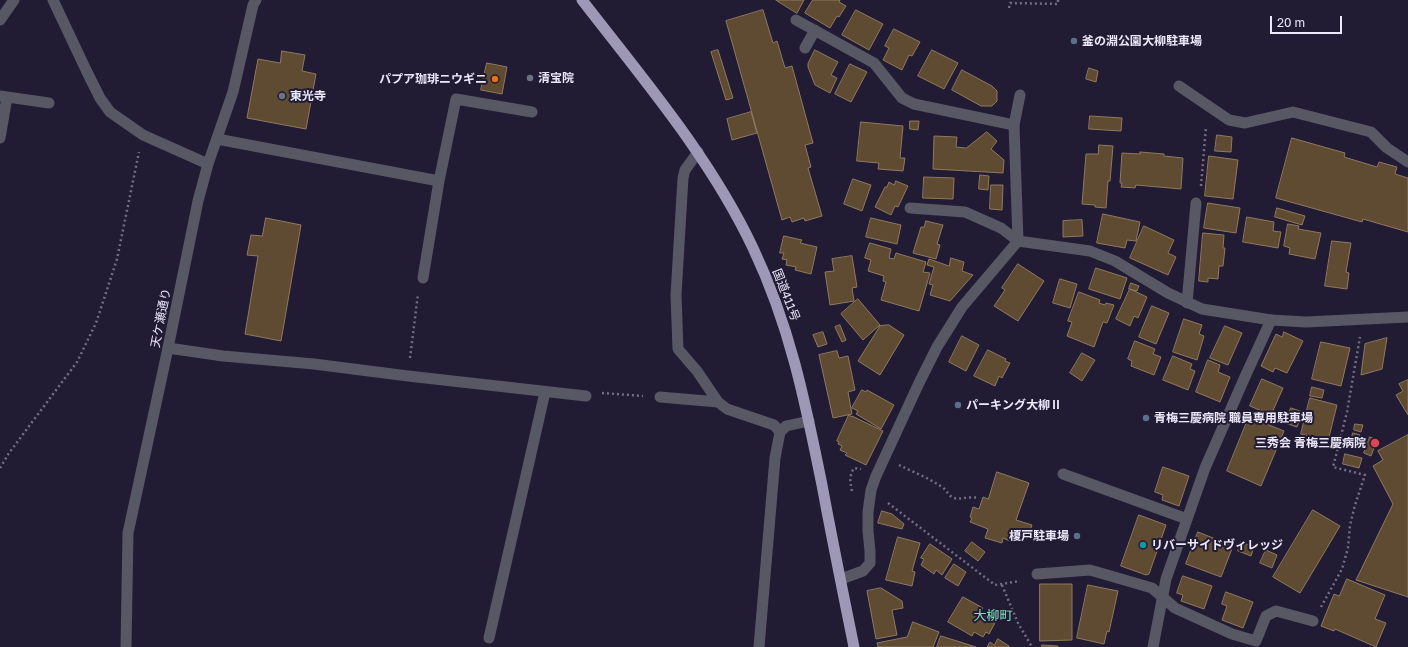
<!DOCTYPE html>
<html>
<head>
<meta charset="utf-8">
<style>
  body { margin:0 }
  #map { position:relative; width:1408px; height:647px; overflow:hidden; background:#221b34; font-family:"Golos Text",sans-serif }
  canvas { display:block }
  .scale { position:absolute; left:1270px; top:16px; width:72px; height:18px; box-sizing:border-box; border:2px solid #ebe8f9; border-top:0; padding-left:5px; font-size:12px; line-height:14px; white-space:nowrap; color:#ebe8f9; -webkit-text-stroke:3px #221b34; paint-order:stroke }
</style>
</head>
<body>
<div id="map">
<canvas width="1408" height="647"></canvas>
<div class="scale">20 m</div>
</div>
<script>
const c = document.querySelector('canvas').getContext('2d');
c.lineJoin = 'round';
function fillPath(path, color) {
  c.fillStyle = color;
  c.fill(path, 'evenodd');
}
function trace(path, color, width, dash) {
  c.strokeStyle = color;
  c.lineWidth = width;
  c.lineCap = dash ? 'butt' : 'round';
  c.setLineDash(dash || []);
  c.stroke(path);
}
function drawText(font, color, halo, rows, align = 'center') {
  c.font = font + ' "Golos Text","Noto Sans JP",sans-serif';
  c.lineWidth = 4;
  c.setLineDash([]);
  c.textBaseline = 'middle';
  c.strokeStyle = halo;
  c.fillStyle = color;
  for (const [text, x, y, turn = 0] of rows) {
    c.save();
    c.translate(x, y);
    c.rotate((+turn || 0) * Math.PI / 180);
    c.textAlign = isNaN(turn) ? turn : align;
    if (halo) c.strokeText(text, 0, 0);
    c.fillText(text, 0, 0);
    c.restore();
  }
}
const building = new Path2D(`
  M776 0H804L797 13Z
  M813 0H840L839 2 846 6 839 17 837 16 830 28 805 13Z
  M763 10 773 43 777 41 785 68 792 66 813 143 805 145 811 167 808 168 822 216 805 221 804 218 792 222 790 217 782 220 726 21Z
  M856 10 883 24 869 50 842 35Z
  M894 29 920 42 912 56 909 55 902 70 883 60 889 48 885 46Z
  M718 50 733 98 726 100 711 52Z
  M815 50 838 62 831 75 837 78 830 93 815 85 808 67V64Z
  M932 50 958 63 944 89 918 76Z
  M282 51 305 55 302 71 316 74 306 129 247 118 258 59 280 63Z
  M487 63 507 67 502 94 481 90Z
  M850 64 867 72 851 102 835 94Z
  M1089 68 1098 71 1096 82 1086 79Z
  M962 70 992 86 997 91V101L992 106H981L952 90Z
  M751 112 757 133 732 140 727 119Z
  M1090 116 1122 118 1121 131 1089 129Z
  M910 121H919L918 130 910 129Z
  M861 122 903 126 900 158H905L903 171 878 169 879 163 857 161Z
  M987 132 997 141 991 149 1004 160 1003 173 933 169 934 136 957 137 956 147 966 148Z
  M1217 135 1232 137 1231 152 1215 151Z
  M1292 138 1345 153 1344 157 1377 167 1379 162 1397 167 1395 174 1408 178V232L1363 219 1362 222 1276 198Z
  M1099 145 1113 146 1110 181H1108L1106 208 1095 207V205L1082 204 1086 154H1098Z
  M1140 152 1164 154V156L1183 158 1181 189 1136 185 1135 188 1121 187 1122 183H1120L1122 153 1140 154Z
  M1209 156 1238 160 1233 199 1205 196Z
  M980 175 989 176 988 190 979 189Z
  M924 177 954 178 953 199 923 198Z
  M853 179 871 185 862 211 844 204Z
  M896 181 908 186 898 207 895 206 891 215 875 207 885 187H887L889 182 894 185Z
  M991 185H1003L1002 210 990 209Z
  M1208 203 1240 208 1236 233 1204 228Z
  M1277 208 1305 216 1302 225 1275 217Z
  M1103 214 1140 222 1136 241 1127 240 1125 248 1097 243Z
  M1247 217 1274 222 1273 231 1281 232 1278 248 1243 242Z
  M266 218 301 225 281 341 245 334 258 256 247 255 251 235 262 236Z
  M871 218 901 225 897 244 866 237Z
  M1082 220 1083 236 1063 237V221Z
  M926 221 943 225 937 244 940 245 936 259 913 253 921 227H924Z
  M1288 224 1299 226 1298 229 1321 233 1315 259 1289 254 1290 248 1284 246Z
  M1144 226 1174 240 1168 253 1176 257 1168 275 1130 258Z
  M1203 233 1224 235 1223 248H1225L1223 266H1219L1218 279 1208 278V282L1199 281Z
  M784 236 802 240 800 243 817 247 811 274 795 270 796 267 786 265 787 260 782 259 784 253H780Z
  M1332 241 1351 243 1346 272 1349 273 1347 289 1325 286Z
  M870 243 891 249 889 258 894 259 896 253 926 262 923 272 930 273 919 311 881 300 886 282 883 281 884 276 868 271 871 260 865 258Z
  M852 256 857 287 852 288 854 301 830 305 825 272 834 271 832 259Z
  M951 258 964 262 962 271 973 275 950 301 930 295 933 285 929 284 934 267 927 265 929 259 949 266Z
  M1018 264 1044 281 1018 321 994 306 1005 290 1002 288Z
  M1096 268 1127 278 1120 299 1089 289Z
  M1060 279 1077 284 1070 308 1053 303Z
  M1131 283 1139 286 1137 291 1129 289Z
  M1130 289 1147 297 1138 318 1134 316 1130 326 1116 319Z
  M1079 292 1100 300 1099 303 1105 305 1106 303 1114 305 1107 323 1103 322 1094 347 1067 336 1072 322 1068 321Z
  M858 299 880 325 863 340 841 314Z
  M1152 306 1169 313 1156 344 1139 337Z
  M1184 319 1202 325 1199 334 1204 336 1197 360 1173 352Z
  M840 325 846 340 842 342 835 327Z
  M889 325 904 335 880 375 858 361 880 326Z
  M1225 326 1242 333 1228 365 1210 358Z
  M823 332 827 344 818 347 813 335Z
  M1284 332 1303 341 1287 373 1275 368 1273 372 1261 366 1276 334 1282 337Z
  M962 336 979 345 966 371 949 362Z
  M1387 338 1382 369 1361 375 1365 344Z
  M1135 341 1155 349 1153 354 1161 357 1154 375 1131 366 1132 361 1128 359Z
  M1321 342 1350 348 1341 386 1312 379Z
  M988 350 1006 359 1005 361 1010 363 1002 378 999 376 995 386 974 376Z
  M837 351 839 358 848 356 855 390 848 392 852 414 833 418 819 355Z
  M1082 353 1095 360 1082 381 1070 373Z
  M1173 356 1192 364 1190 369 1195 371 1188 390 1163 380Z
  M1208 360 1220 365 1218 372 1230 377 1220 402 1196 392Z
  M1262 379 1283 388 1271 415 1250 406Z
  M1408 380V415L1396 395 1403 391 1399 384Z
  M1312 387 1324 390 1322 398 1310 396Z
  M862 390 866 392 867 390 894 405 881 429 856 414 858 411 852 408Z
  M1310 398 1337 405 1328 441 1301 434Z
  M1291 408 1303 412 1297 427 1285 423Z
  M849 415 852 417V416L883 431 866 465 845 455 847 453 840 450 842 446 838 444 839 442 837 441Z
  M1249 417 1284 431 1261 486 1227 471Z
  M1355 424 1363 425 1361 432 1354 430Z
  M1353 433 1360 435 1357 443 1351 442Z
  M1408 435V597L1356 580 1393 504 1373 466 1383 460 1378 451Z
  M1370 437 1377 440 1371 456 1364 453Z
  M1345 454 1362 458 1359 468 1343 464Z
  M1163 467 1189 476 1179 506 1162 500 1163 495 1155 492Z
  M997 472 1029 483 1016 520 1032 525 1027 539 1013 534 1010 541 1003 538 1002 543 985 538 988 529 970 522 972 518 970 517 973 507 979 509 983 497 988 499Z
  M1313 510 1340 526 1300 593 1273 577Z
  M882 511 892 514 904 524 902 529 878 523Z
  M1139 515 1166 525 1149 574 1146 575 1121 566Z
  M1198 532 1233 546 1221 577 1186 564Z
  M898 537 920 543 912 571 915 572 912 586 886 580Z
  M972 542 985 552 978 561 965 551Z
  M1241 542 1254 547 1251 556 1238 551Z
  M930 544 952 559 942 575 936 570 934 574 921 565 924 559 921 558Z
  M1266 550 1277 555 1272 568 1260 563Z
  M954 564 966 572 958 586 945 578Z
  M1183 576 1212 586 1204 609 1181 601 1183 595 1177 593Z
  M1347 579 1385 595 1375 619 1386 623 1376 647 1335 629 1334 631 1321 626 1334 594 1339 596Z
  M1040 584H1072V640L1040 641Z
  M1088 585 1118 591 1109 632 1107 631 1104 644 1077 638Z
  M881 588 902 601 903 608 892 610 897 635 876 639 867 591Z
  M1226 592 1253 602 1243 628 1222 620 1227 606 1222 604Z
  M963 597 983 608 981 611 996 621 989 634 986 632 983 637 974 632 972 636 948 622Z
  M913 622 939 632 933 647H878L877 643 907 637Z
  M941 636 976 647H937Z
  M998 639 1009 646V647H987L990 642 994 645Z
  M1042 645 1058 646V647H1042Z`);
fillPath(building, '#5f4b31');
trace(building, '#8f795f', 1);
trace(new Path2D(`
  M1009 8 1010 3 1058 4V0
  M1201 186 1206 127
  M410 358 418 294
  M602 393 643 396
  M899 465C913 472 929 478 942 487 947 490 948 496 954 498 960 500 969 496 979 498
  M0 468 9 453 77 362 96 323 117 259 139 152
  M852 491C850 482 849 476 854 468L861 469
  M888 503 995 585 1020 581
  M1002 585 1018 623 1032 647
  M1321 607 1342 569 1348 548 1350 525 1355 505 1365 475 1333 467 1347 412 1360 337`), '#736e83', 2.5, [2, 3]);
trace(new Path2D(`
  M796 20 874 63 902 98 914 104 1014 125
  M805 48 815 30
  M1179 86 1229 120 1245 123 1293 112 1371 132 1387 148 1408 162
  M0 96 49 103
  M0 138 7 97
  M217 139 439 181 423 278
  M698 152 685 170 683 178 676 295 678 349 697 371 718 402 727 409 774 425 780 432
  M439 181 456 99 532 112
  M910 208 965 212 1001 228 1018 241
  M1187 303 1196 203
  M1271 320 1306 322 1408 317
  M168 348 223 356 314 364 408 376 586 396
  M660 397 718 402
  M1063 474 1187 519
  M1037 574 1090 570 1152 588 1175 608 1232 634 1256 641 1266 616 1276 611 1313 621
  M489 638 545 392`), '#585764', 11);
trace(new Path2D(`
  M53 0 87 72 100 98 110 112 143 135 208 164
  M0 20 14 0
  M1018 241 1090 251 1115 261 1168 293 1202 309 1271 320 1244 379 1205 468 1166 579 1153 647
  M841 579 863 571 870 563V551L868 531V512L871 490 876 476 919 383 937 347 962 307 1018 241 1014 125 1020 95
  M126 647 128 533 168 348 198 201 208 164 233 92 253 5 256 0
  M759 647 775 458 780 432 786 426 809 421`), '#585764', 11);
trace(new Path2D(`
  M582 0C643 79 710 157 753 248 790 326 805 401 822 485 832 539 843 593 854 647`), '#9c98b6', 11);
for (const [x, y, r, color] of [
  [1074,41,4,"#5c6f8a"],
  [530,78,4,"#6b7280"],
  [495,79,4,"#e8710a"],
  [282,96,4,"#6b7280"],
  [958,405,4,"#5c6f8a"],
  [1146,418,4,"#5c6f8a"],
  [1375,443,5,"#e0444e"],
  [1077,536,4,"#5c6f8a"],
  [1143,545,4,"#0f9aa8"]
]) {
  const dot = new Path2D();
  dot.arc(x, y, r, 0, 2 * Math.PI);
  c.fillStyle = color;
  c.fill(dot);
  trace(dot, '#221b34', 1.5);
}
drawText('bold 12px', '#ebe8f9', '#221b34', [
  ["釜の淵公園大柳駐車場",1082,41],
  ["清宝院",538,78],
  ["パプア珈琲ニウギニ",487,79,"right"],
  ["東光寺",290,96],
  ["パーキング大柳Ⅱ",966,405],
  ["青梅三慶病院 職員専用駐車場",1154,418],
  ["三秀会 青梅三慶病院",1366,443,"right"],
  ["榎戸駐車場",1069,536,"right"],
  ["リバーサイドヴィレッジ",1151,545]
], 'left');
drawText('12px', '#ebe8f9', '#221b34', [
  ["国道411号",786,295,69],
  ["天ケ瀬通り",161,318,-79]
]);
drawText('13px', '#81e0c3', '#221b34', [
  ["大柳町",993,616]
]);
</script>
</body>
</html>
